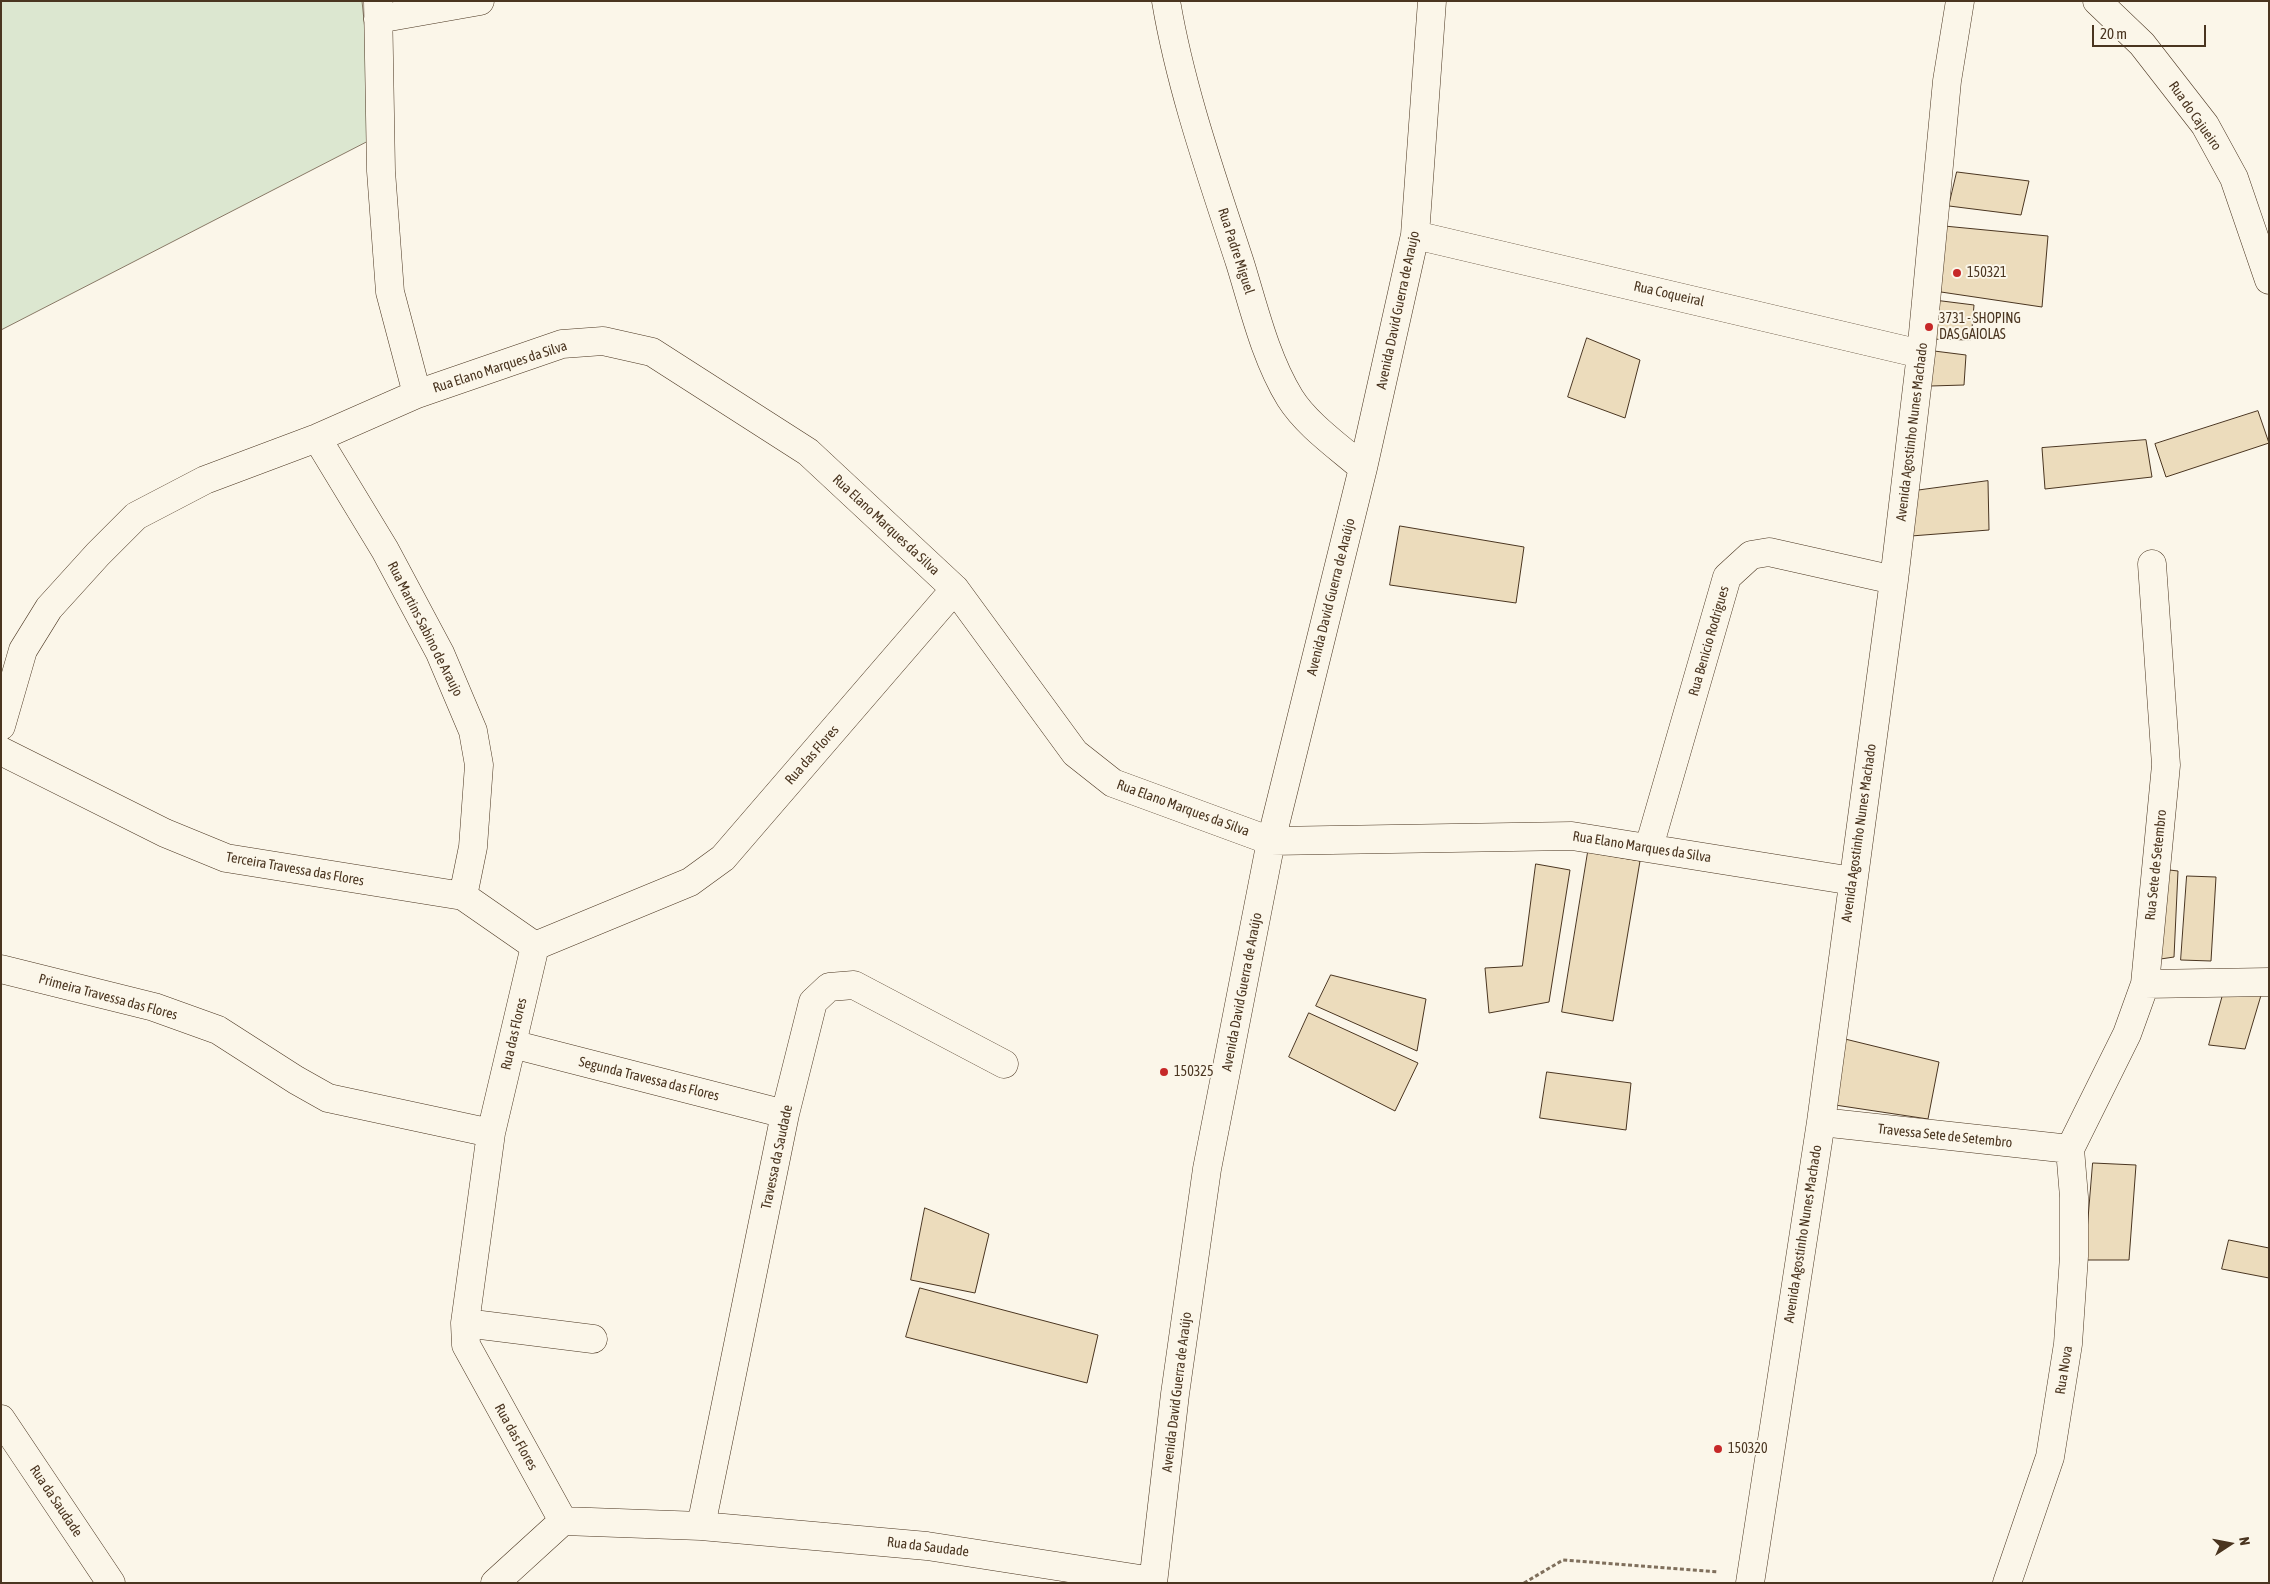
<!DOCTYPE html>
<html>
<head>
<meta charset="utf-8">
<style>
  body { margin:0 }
  #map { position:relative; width:2270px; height:1584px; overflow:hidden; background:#fbf6e9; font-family:"Asap Condensed",sans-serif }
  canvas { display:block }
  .frame { position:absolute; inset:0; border:2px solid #4a3520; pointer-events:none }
  .north { position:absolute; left:2205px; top:1519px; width:50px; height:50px; -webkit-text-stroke:4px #fbf6e9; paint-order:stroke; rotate:79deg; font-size:14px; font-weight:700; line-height:20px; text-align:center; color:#4a3520 }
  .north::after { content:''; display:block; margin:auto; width:18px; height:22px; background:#4a3520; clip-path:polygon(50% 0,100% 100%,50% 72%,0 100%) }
  .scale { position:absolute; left:2092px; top:25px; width:114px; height:22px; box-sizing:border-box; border:2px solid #4a3520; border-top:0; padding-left:6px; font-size:15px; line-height:18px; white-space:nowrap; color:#4a3520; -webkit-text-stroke:4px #fbf6e9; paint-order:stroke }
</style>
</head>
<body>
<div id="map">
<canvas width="2270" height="1584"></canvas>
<div class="frame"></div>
<div class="north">N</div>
<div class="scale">20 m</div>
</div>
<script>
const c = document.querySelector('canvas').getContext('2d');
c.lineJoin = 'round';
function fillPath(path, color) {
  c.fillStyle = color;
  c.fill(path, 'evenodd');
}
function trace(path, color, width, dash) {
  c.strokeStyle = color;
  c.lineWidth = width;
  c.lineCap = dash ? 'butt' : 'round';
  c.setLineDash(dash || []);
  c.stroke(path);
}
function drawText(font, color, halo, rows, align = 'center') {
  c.font = font + ' "Asap Condensed",sans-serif';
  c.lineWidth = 4;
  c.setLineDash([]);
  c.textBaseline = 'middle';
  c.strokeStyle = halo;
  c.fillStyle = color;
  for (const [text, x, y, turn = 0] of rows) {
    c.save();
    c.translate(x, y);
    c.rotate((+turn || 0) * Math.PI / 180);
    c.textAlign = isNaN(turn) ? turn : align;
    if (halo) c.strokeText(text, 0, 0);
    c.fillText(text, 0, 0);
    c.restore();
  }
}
const green = new Path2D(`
  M1 1H362L376 137 1 330Z`);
fillPath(green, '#dce7d0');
trace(green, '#887966', 1);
const building = new Path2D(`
  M1957 172 2029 181 2021 215 1949 206Z
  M1944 226 2048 236 2042 307 1941 292Z
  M1934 300 1974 305 1971 340 1929 339Z
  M1587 338 1640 360 1625 418 1568 397Z
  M1934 351 1966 355 1964 385 1931 386Z
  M2258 411 2269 443 2166 477 2155 444Z
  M2146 440 2152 477 2045 489 2042 448Z
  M1988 481 1989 530 1911 536 1914 491Z
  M1400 526 1524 547 1516 603 1390 585Z
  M1588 852 1640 861 1613 1021 1562 1012Z
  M1536 864 1570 870 1549 1002 1489 1013 1485 968 1522 966Z
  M2161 869 2178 871 2174 957 2154 960Z
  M2187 876 2216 877 2211 961 2181 960Z
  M1331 975 1426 999 1417 1051 1316 1006Z
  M2224 991 2262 992 2245 1049 2209 1045Z
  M1309 1013 1418 1063 1395 1111 1289 1057Z
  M1845 1039 1939 1062 1928 1119 1835 1105Z
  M1547 1072 1631 1083 1626 1130 1540 1118Z
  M2093 1163 2136 1165 2129 1260H2085Z
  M925 1208 989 1234 975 1293 911 1280Z
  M2229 1240 2269 1248V1278L2222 1269Z
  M920 1288 1098 1335 1087 1383 906 1337Z`);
fillPath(building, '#ecdcbc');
trace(building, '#4a3520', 1);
const minor = new Path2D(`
  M378 1 381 171 390 292 417 394
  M1166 1C1181 90 1212 177 1240 263 1254 308 1265 357 1290 398 1307 425 1339 447 1363 468
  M2097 1 2142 44 2205 125 2234 178 2269 280
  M378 19 480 1
  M1415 235 1921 354
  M317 438 385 550 440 653 473 731 479 765 473 847 463 896
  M955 589 723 858 690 882 535 946 491 1133 465 1323 466 1345 563 1521 701 1526 927 1546 1153 1581
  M1 726 23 650 49 608 98 554 136 516 205 480 317 438 417 394 562 344 603 341 652 352 808 452 955 589 1075 753 1113 783 1271 841 1572 836 1853 881
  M1 751 165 833 226 858 463 896 535 946
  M1649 847 1727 577 1751 555 1769 552 1894 580
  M1 969 154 1007 218 1030 296 1080 328 1098 491 1133
  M2145 984 2269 982
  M512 1044 785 1114
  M1821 1122 2070 1149
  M2070 1149 2127 1034 2145 984 2166 765 2152 564
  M465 1323 593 1339
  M1 1419 111 1583
  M701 1526 785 1114 813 1002 829 987 854 985 1004 1064
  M495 1583 563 1521
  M1153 1583 1175 1394 1207 1169 1271 841 1363 468 1415 235 1432 1
  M1750 1583 1821 1122 1894 580 1921 354 1947 81 1960 1
  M2007 1583 2050 1457 2068 1344 2074 1256V1197L2070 1149`);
trace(minor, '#4a3520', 29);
trace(new Path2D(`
  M1524 1583 1563 1560 1718 1572`), '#7f6f5c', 3, [4, 2.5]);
trace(minor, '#fbf6e9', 28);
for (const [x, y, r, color] of [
  [1957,273,5,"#c62828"],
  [1929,327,5,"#c62828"],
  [1164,1072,5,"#c62828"],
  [1718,1449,5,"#c62828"]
]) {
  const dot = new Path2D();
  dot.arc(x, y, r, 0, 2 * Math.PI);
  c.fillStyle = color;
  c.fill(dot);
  trace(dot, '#fbf6e9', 2);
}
drawText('14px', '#4a3520', '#fbf6e9', [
  ["Rua do Cajueiro",2195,116,55],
  ["Rua Padre Miguel",1236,251,72],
  ["Rua Coqueiral",1669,294,13],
  ["Avenida David Guerra de Araujo",1398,310,-78],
  ["Rua Elano Marques da Silva",500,367,-18],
  ["Avenida Agostinho Nunes Machado",1912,432,-83],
  ["Rua Elano Marques da Silva",886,525,43],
  ["Avenida David Guerra de Araújo",1331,597,-76],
  ["Rua Martins Sabino de Araujo",425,629,63],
  ["Rua Benicio Rodrigues",1709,641,-74],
  ["Rua das Flores",812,755,-49],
  ["Rua Elano Marques da Silva",1183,808,20],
  ["Avenida Agostinho Nunes Machado",1859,833,-82],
  ["Rua Elano Marques da Silva",1642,847,9],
  ["Rua Sete de Setembro",2156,865,-84],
  ["Terceira Travessa das Flores",295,869,10],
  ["Avenida David Guerra de Araújo",1242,992,-79],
  ["Primeira Travessa das Flores",108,997,15],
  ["Rua das Flores",514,1034,-77],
  ["Segunda Travessa das Flores",649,1079,14],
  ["Travessa Sete de Setembro",1945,1136,6],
  ["Travessa da Saudade",777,1157,-78],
  ["Avenida Agostinho Nunes Machado",1803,1234,-81],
  ["Rua Nova",2064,1370,-81],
  ["Avenida David Guerra de Araújo",1177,1392,-83],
  ["Rua das Flores",516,1437,61],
  ["Rua da Saudade",56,1501,56],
  ["Rua da Saudade",928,1547,7]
]);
drawText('14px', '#4a3520', '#fbf6e9', [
  ["150321",1967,273],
  ["3731 - SHOPING",1939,319],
  ["DAS GAIOLAS",1939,335],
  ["150325",1174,1072],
  ["150320",1728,1449]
], 'left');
</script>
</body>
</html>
